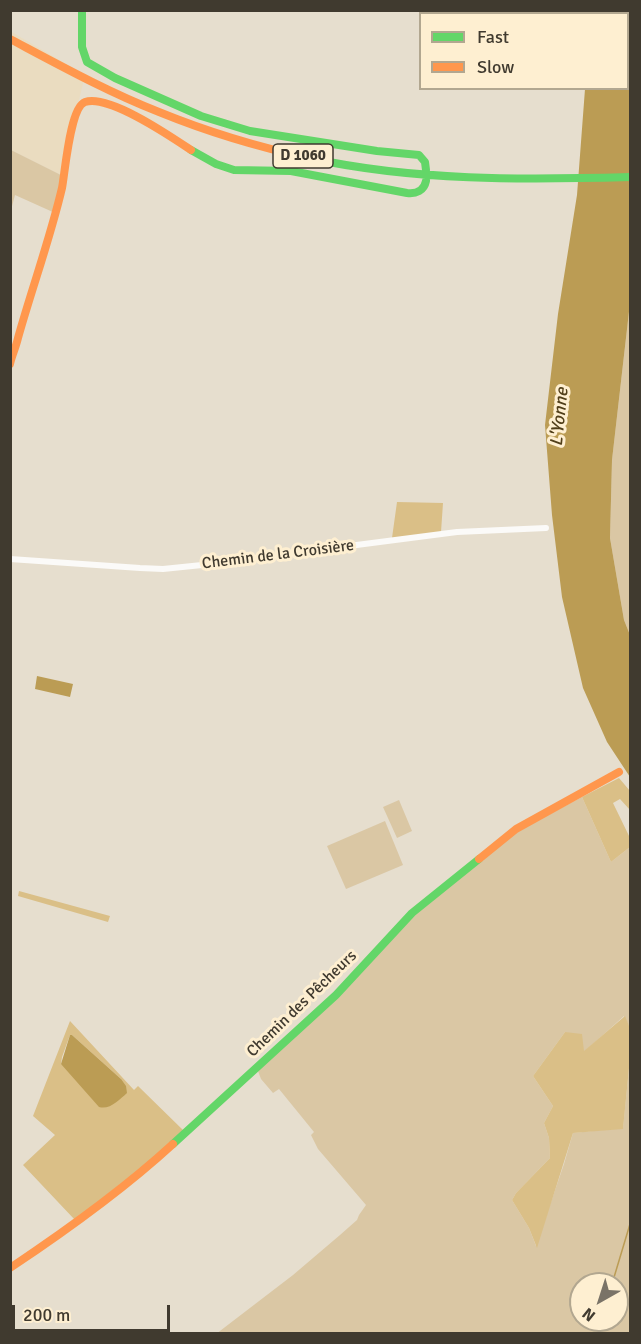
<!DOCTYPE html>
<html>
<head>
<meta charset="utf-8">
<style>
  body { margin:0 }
  #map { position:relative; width:641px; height:1344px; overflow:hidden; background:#e6dece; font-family:Signika,sans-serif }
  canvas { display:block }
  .frame { position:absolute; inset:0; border:12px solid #403a2f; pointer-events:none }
  .legend { position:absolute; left:419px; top:12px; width:210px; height:78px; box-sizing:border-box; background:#feefd1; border:2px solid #b2a790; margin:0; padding:8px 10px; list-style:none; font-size:18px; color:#403a2f }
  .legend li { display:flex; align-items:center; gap:12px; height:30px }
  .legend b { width:30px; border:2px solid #b2a790 }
  .north { position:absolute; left:569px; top:1272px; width:60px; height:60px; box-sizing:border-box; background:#feefd1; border:2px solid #b2a790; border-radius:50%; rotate:219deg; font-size:16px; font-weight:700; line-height:24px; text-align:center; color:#403a2f }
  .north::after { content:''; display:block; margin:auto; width:21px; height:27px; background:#7a7367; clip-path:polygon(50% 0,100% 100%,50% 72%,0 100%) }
  .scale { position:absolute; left:12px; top:1305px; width:158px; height:27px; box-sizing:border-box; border:3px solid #403a2f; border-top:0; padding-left:8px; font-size:18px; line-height:21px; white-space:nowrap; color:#403a2f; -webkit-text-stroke:4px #feefd1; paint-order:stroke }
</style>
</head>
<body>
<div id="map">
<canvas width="641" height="1344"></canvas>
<div class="frame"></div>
<ul class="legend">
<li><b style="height:8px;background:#63d668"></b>Fast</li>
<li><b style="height:8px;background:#ff974d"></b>Slow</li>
</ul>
<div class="north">N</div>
<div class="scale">200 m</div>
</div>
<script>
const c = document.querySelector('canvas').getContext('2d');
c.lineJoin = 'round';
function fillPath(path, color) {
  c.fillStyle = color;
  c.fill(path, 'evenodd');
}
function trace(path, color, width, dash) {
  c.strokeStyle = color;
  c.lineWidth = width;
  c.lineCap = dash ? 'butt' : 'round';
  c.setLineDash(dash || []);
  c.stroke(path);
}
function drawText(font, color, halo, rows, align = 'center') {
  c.font = font + ' Signika,sans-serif';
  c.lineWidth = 6;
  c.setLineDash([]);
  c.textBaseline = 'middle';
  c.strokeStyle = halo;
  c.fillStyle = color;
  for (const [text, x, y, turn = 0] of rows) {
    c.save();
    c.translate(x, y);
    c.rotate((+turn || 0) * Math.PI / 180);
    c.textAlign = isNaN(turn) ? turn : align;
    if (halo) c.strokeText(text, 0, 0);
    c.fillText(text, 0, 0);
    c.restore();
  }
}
fillPath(new Path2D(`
  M10 31 85 75 61 175 11 150Z`), '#eadcc0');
fillPath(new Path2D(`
  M11 150 61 175 55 213 15 195 11 210Z
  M630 303V635L624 620 610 538 612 460Z
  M582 797 611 862 630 847V1028L624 1016 584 1052 565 1032 533 1076 553 1106 544 1123 549 1138 550 1158 516 1193 512 1200 529 1228 536 1246 564 1164 573 1133 623 1128 630 1058V1333L216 1334 293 1275 340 1235 357 1220 359 1215 366 1205 318 1149 311 1135 314 1132 279 1089 273 1093 261 1079 258 1071 413 915 516 832ZM581 1284H617V1320H581Z
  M399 800 412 831 397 838 383 807Z
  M385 821 403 865 346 889 327 846Z`), '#dac7a4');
fillPath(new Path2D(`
  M397 502 443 503 441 532 392 538Z
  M619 778 630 791V810L620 799 613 803 630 838V847L611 862 582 797Z
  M19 891 110 916 108 922 18 896Z
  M625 1016 630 1028V1058L623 1129 573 1133 537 1248 529 1228 512 1200 516 1193 550 1158 549 1138 544 1123 553 1106 533 1076 565 1032 582 1034 584 1051Z
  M70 1021 134 1090 138 1086 184 1131 150 1161 75 1220 23 1165 55 1135 33 1116ZM70 1035H72L121 1079 61 1064 62 1057Z`), '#dabf87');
fillPath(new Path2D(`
  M593 11H630V303L612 460 610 538 624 620 630 635V777L607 742 583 688 562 597 552 515 545 425 558 314 577 195 585 89 628 88V14L593 13Z
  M37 676 73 684 70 697 35 689Z
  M70 1035H72L121 1079 126 1086 127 1093C119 1100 110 1110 99 1107L61 1064Z`), '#bb9c54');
trace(new Path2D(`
  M612 1284 630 1224
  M598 1334 602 1320`), '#bb9c54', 1.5);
trace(new Path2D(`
  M10 559 140 568 163 569 202 565 457 532 546 528`), '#fbfaf8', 6);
trace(new Path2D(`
  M82 10V47L87 62 115 78 201 116 250 131 377 151 419 155 425 162 426 170
  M191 150 216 164 234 170 291 171 407 193C416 194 424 191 426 181
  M309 158C415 181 522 180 630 177
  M173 1144 336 995 412 913 479 859`), '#63d668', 8);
trace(new Path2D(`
  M10 39C59 65 108 92 159 112 208 132 258 147 309 158
  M10 364C12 355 16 347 18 338 32 288 50 239 62 188 65 173 70 107 85 102 109 94 170 136 191 150
  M479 859 516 829 619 772
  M10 1268C67 1230 123 1190 173 1144`), '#ff974d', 8);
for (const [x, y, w] of [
  [303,156,60]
]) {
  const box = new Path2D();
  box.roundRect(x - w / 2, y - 12, w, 24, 4.5);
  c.fillStyle = '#feefd1';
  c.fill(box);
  trace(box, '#403a2f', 1.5);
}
drawText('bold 15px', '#403a2f', null, [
  ["D 1060",303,156]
]);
drawText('16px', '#403a2f', '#feefd1', [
  ["Chemin de la Croisière",278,555,-7],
  ["Chemin des Pêcheurs",302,1004,-44]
]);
drawText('italic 18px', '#513f1a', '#feefd1', [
  ["L'Yonne",560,417,-84]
]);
</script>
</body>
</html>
